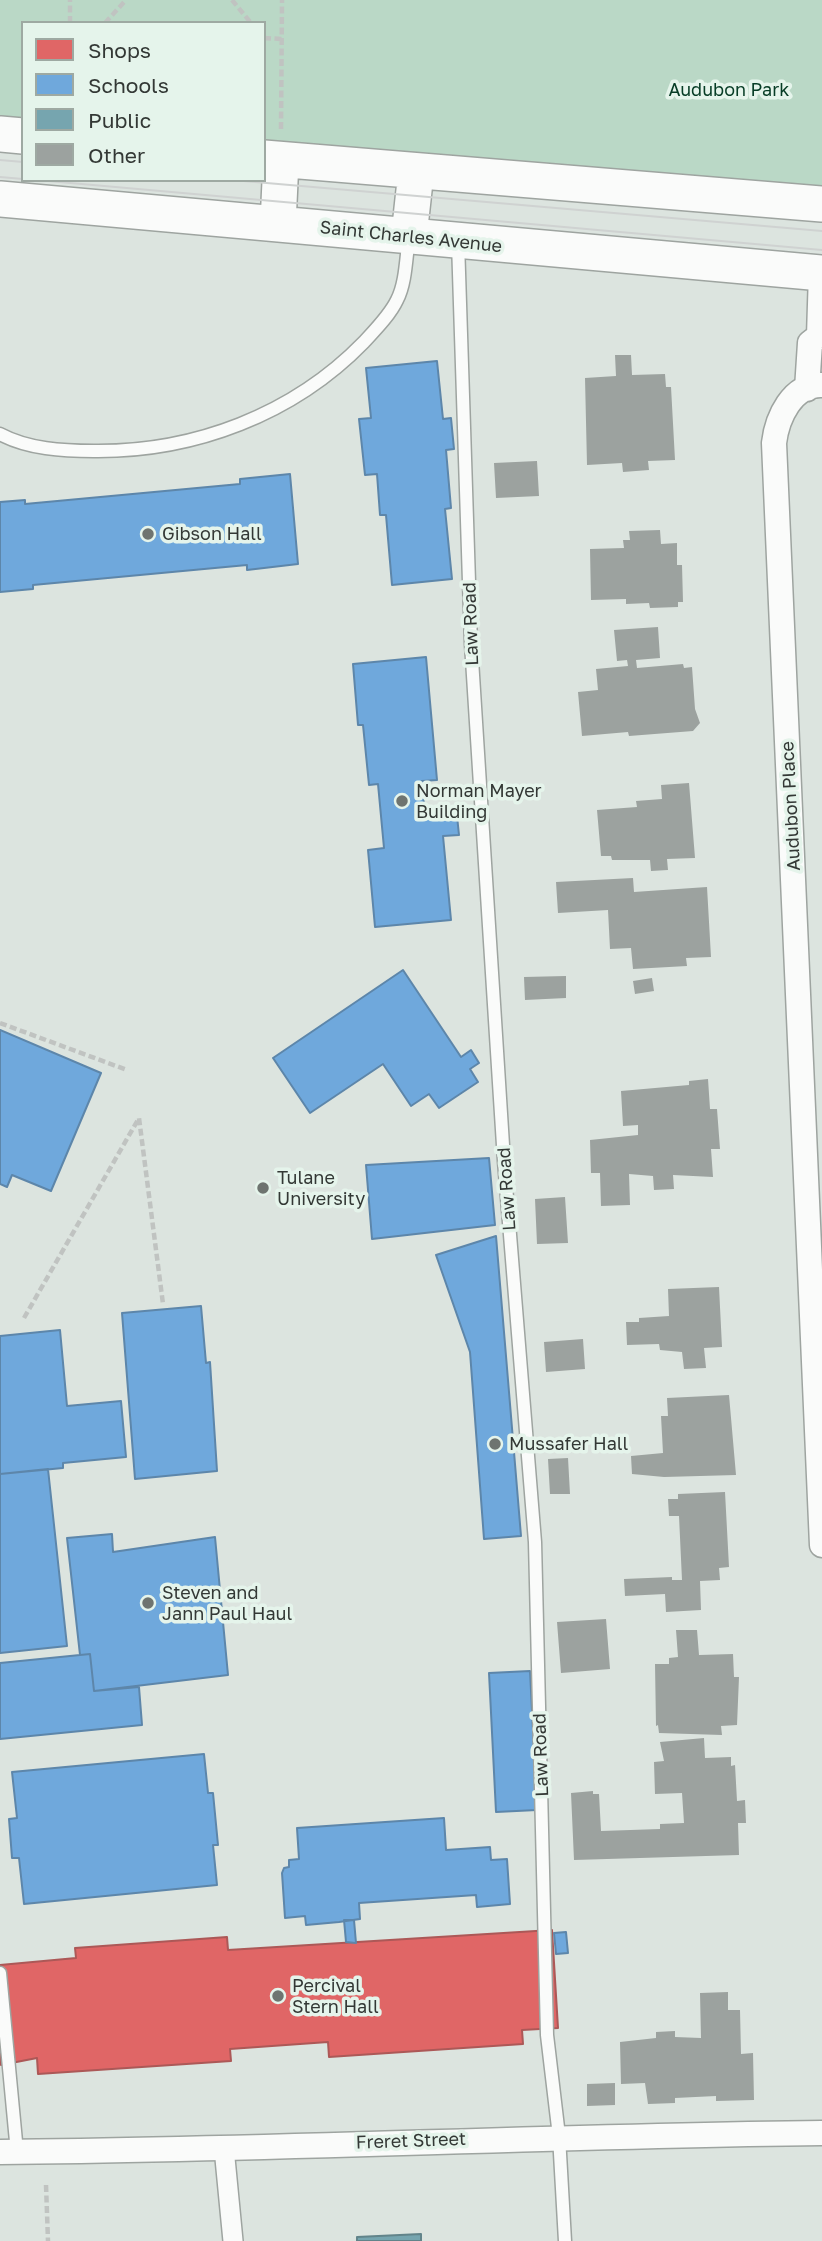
<!DOCTYPE html>
<html>
<head>
<meta charset="utf-8">
<style>
  body { margin:0 }
  #map { position:relative; width:822px; height:2241px; overflow:hidden; background:#dce4df; font-family:"Golos Text",sans-serif }
  canvas { display:block }
  .legend { position:absolute; left:21px; top:21px; width:245px; height:161px; box-sizing:border-box; background:#e5f4eb; border:2px solid #9ea9a2; margin:0; padding:9px 12px; list-style:none; font-size:21px; color:#333835 }
  .legend li { display:flex; align-items:center; gap:14px; height:35px }
  .legend b { width:35px; border:2px solid #9ea9a2 }
</style>
</head>
<body>
<div id="map">
<canvas width="822" height="2241"></canvas>
<ul class="legend">
<li><b style="height:19px;background:#e06666"></b>Shops</li>
<li><b style="height:19px;background:#6fa8dc"></b>Schools</li>
<li><b style="height:19px;background:#76a5af"></b>Public</li>
<li><b style="height:19px;background:#9ca29f"></b>Other</li>
</ul>
</div>
<script>
const c = document.querySelector('canvas').getContext('2d');
c.lineJoin = 'round';
function fillPath(path, color) {
  c.fillStyle = color;
  c.fill(path, 'evenodd');
}
function trace(path, color, width, dash) {
  c.strokeStyle = color;
  c.lineWidth = width;
  c.lineCap = dash ? 'butt' : 'round';
  c.setLineDash(dash || []);
  c.stroke(path);
}
function drawText(font, color, halo, rows, align = 'center') {
  c.font = font + ' "Golos Text",sans-serif';
  c.lineWidth = 7;
  c.setLineDash([]);
  c.textBaseline = 'middle';
  c.strokeStyle = halo;
  c.fillStyle = color;
  for (const [text, x, y, turn = 0] of rows) {
    c.save();
    c.translate(x, y);
    c.rotate((+turn || 0) * Math.PI / 180);
    c.textAlign = isNaN(turn) ? turn : align;
    if (halo) c.strokeText(text, 0, 0);
    c.fillText(text, 0, 0);
    c.restore();
  }
}
fillPath(new Path2D(`
  M0 0H822V187L264 142V23H23V121L0 119Z`), '#bad8c6');
const shops = new Path2D(`
  M552 1930 558 2028 522 2030 523 2044 329 2057 328 2042 230 2049 231 2061 38 2074 37 2058 1 2065 0 1965 76 1958 75 1948 227 1937 228 1950Z`);
fillPath(shops, '#e06666');
trace(shops, '#ac5857', 2);
const schools = new Path2D(`
  M437 361 443 419 451 418 454 449 446 450 451 508 445 509 452 579 392 585 386 515H380L377 474 365 475 359 419 371 418 366 368Z
  M290 474 298 564 247 570V565L33 585V589L0 592V502L25 500V504L240 484V479Z
  M426 657 437 780 422 781 425 819 457 816 459 835 443 836 451 920 375 927 368 850 384 848 378 784 369 785 363 725H358L353 664Z
  M403 970 461 1057 471 1050 479 1063 470 1069 478 1082 439 1108 429 1094 411 1106 383 1064 310 1113 273 1058Z
  M0 1030 101 1073 51 1191 12 1175 7 1187 0 1184Z
  M489 1158 495 1225 372 1239 366 1165Z
  M496 1236 521 1536 484 1539 470 1352 436 1255Z
  M201 1306 206 1363 210 1362 217 1471 135 1479 122 1313Z
  M60 1330 67 1406 121 1401 126 1457 63 1463V1468L0 1474V1336Z
  M48 1469 67 1646 0 1653V1474Z
  M112 1534 113 1552 215 1537 228 1675 94 1691 90 1654 80 1655 67 1538Z
  M90 1654 94 1691 139 1687 142 1725 0 1739V1663Z
  M530 1671 537 1810 496 1812 489 1673Z
  M204 1754 208 1793H213L218 1845H213L217 1885 24 1904 19 1858H12L9 1819 17 1818 12 1772Z
  M444 1818 446 1850 490 1847 491 1860 507 1859 510 1904 477 1907 476 1895 359 1903 360 1919 339 1922 306 1925 305 1916 285 1918 282 1873 284 1868 289 1867V1860L299 1859 297 1828Z
  M344 1920H354L356 1943 346 1942Z
  M566 1932 568 1953 556 1954 554 1933Z`);
fillPath(schools, '#6fa8dc');
trace(schools, '#5d86aa', 2);
const public = new Path2D(`
  M421 2234V2241H357V2237Z`);
fillPath(public, '#76a5af');
trace(public, '#62848a', 2);
fillPath(new Path2D(`
  M615 355H631L632 375 665 374 666 387H671L675 460 648 461 649 470 623 472 622 463 587 465 585 378 616 376Z
  M537 461 539 496 496 498 494 463Z
  M660 530 661 544 677 543V565H682L683 602H678V607L650 608 649 603 626 604V599L591 600 590 549 624 548 623 540H630L629 531Z
  M658 627 660 658 636 660 637 668 683 664 684 668 692 667 695 709 700 723 693 731 629 736 628 732 582 736 578 692 598 690 596 669 628 666 627 660 617 661 614 630Z
  M689 783 695 858 667 859 668 870 651 871 650 860H612L611 856H601L597 810 637 807 636 801 662 799 661 785Z
  M633 878 634 892 707 887 711 957 686 958 687 966 633 969 631 948 610 949 608 910 558 913 556 882Z
  M566 976V998L525 1000 524 977Z
  M652 978 654 991 635 994 633 981Z
  M708 1079 710 1109H717L720 1149H711L713 1177 673 1175 674 1189 654 1190 653 1176 629 1174 630 1205 601 1206 600 1173H591L590 1140 638 1135V1125L623 1126 621 1091 689 1085V1081Z
  M565 1197 568 1243 537 1244 535 1199Z
  M719 1287 722 1347 704 1348 706 1368 684 1369 682 1352 660 1350 659 1344 627 1345 626 1322H639V1318L669 1316 668 1289Z
  M583 1339 585 1369 546 1372 544 1342Z
  M729 1395 736 1475 664 1477 632 1474 631 1456 663 1453 661 1416H668L667 1398Z
  M568 1458 570 1494H550L548 1459Z
  M725 1492 729 1567 719 1568 720 1580 700 1581 701 1610 666 1612 665 1594 625 1596 624 1579 672 1577V1580H682L679 1516H669L668 1499H678V1494Z
  M606 1619 610 1669 561 1673 557 1622Z
  M676 1630H697L699 1655 733 1654 734 1677H739L737 1725 721 1726 722 1735 659 1733 658 1725 656 1726 655 1664H669V1658L678 1657Z
  M704 1738 705 1758 731 1757V1766L735 1765 737 1801 745 1800 746 1823H738L739 1855 574 1860 571 1793 593 1791V1794H599L601 1831 660 1829V1824L684 1823 682 1793 655 1794 654 1762 664 1761 660 1742Z
  M728 1992V2010H740L741 2054 753 2053 754 2100 716 2101V2096L675 2098V2103L648 2104 645 2083 621 2084 620 2042 656 2038V2032L675 2031V2037L701 2038 700 1993Z
  M615 2083V2105L587 2106V2084Z`), '#9ca29f');
const service = new Path2D(`
  M458 242 471 644 504 1161 535 1542 547 2035 559 2136 565 2241
  M0 434C28 449 63 451 94 451 194 452 293 415 364 342 375 330 390 315 397 300 406 283 406 257 409 237
  M0 1973 17 2152`);
const pedestrian = new Path2D(`
  M224 2148 233 2241`);
const minor = new Path2D(`
  M819 336 821 273
  M822 385C792 384 777 418 774 443L822 1545
  M807 389 810 343 819 336
  M0 2152C274 2150 548 2136 822 2133`);
const secondary = new Path2D(`
  M0 134 23 136
  M264 158 822 204
  M0 199 822 273
  M278 224 281 160
  M409 236 416 172`);
trace(service, '#9ea4a0', 15);
trace(pedestrian, '#9ea4a0', 22);
trace(minor, '#9ea4a0', 27);
trace(secondary, '#9ea4a0', 38);
trace(new Path2D(`
  M232 0 251 23
  M70 23V0
  M105 23 126 0
  M264 38 282 39
  M281 129 282 0
  M0 1023 127 1070
  M24 1318 139 1118 163 1304
  M46 2185 48 2241`), '#c0c3c1', 4.5, [7, 3.5]);
trace(service, '#fafbfa', 12);
trace(pedestrian, '#fafbfa', 19);
trace(minor, '#fafbfa', 24);
trace(secondary, '#fafbfa', 35);
trace(new Path2D(`
  M0 160 23 162
  M0 177 23 179
  M37 180 822 250
  M232 180 822 231`), '#cfd2d1', 2);
for (const [x, y, r, color] of [
  [148,534,7,"#6e7470"],
  [402,801,7,"#6e7470"],
  [263,1188,7,"#6e7470"],
  [495,1444,7,"#6e7470"],
  [148,1603,7,"#6e7470"],
  [278,1996,7,"#6e7470"]
]) {
  const dot = new Path2D();
  dot.arc(x, y, r, 0, 2 * Math.PI);
  c.fillStyle = color;
  c.fill(dot);
  trace(dot, '#e5f4eb', 2.5);
}
drawText('18px', '#063c25', '#e5f4eb', [
  ["Audubon Park",729,90]
]);
drawText('18px', '#333835', '#e5f4eb', [
  ["Saint Charles Avenue",411,237,6],
  ["Law Road",471,624,-92],
  ["Audubon Place",791,806,-93],
  ["Law Road",507,1189,-94],
  ["Law Road",541,1755,-92],
  ["Freret Street",411,2141,-2]
]);
drawText('18px', '#333835', '#e5f4eb', [
  ["Gibson Hall",162,534],
  ["Norman Mayer",416,791],
  ["Building",416,812],
  ["Tulane",277,1178],
  ["University",277,1199],
  ["Mussafer Hall",509,1444],
  ["Steven and",162,1593],
  ["Jann Paul Haul",162,1614],
  ["Percival",292,1986],
  ["Stern Hall",292,2007]
], 'left');
</script>
</body>
</html>
